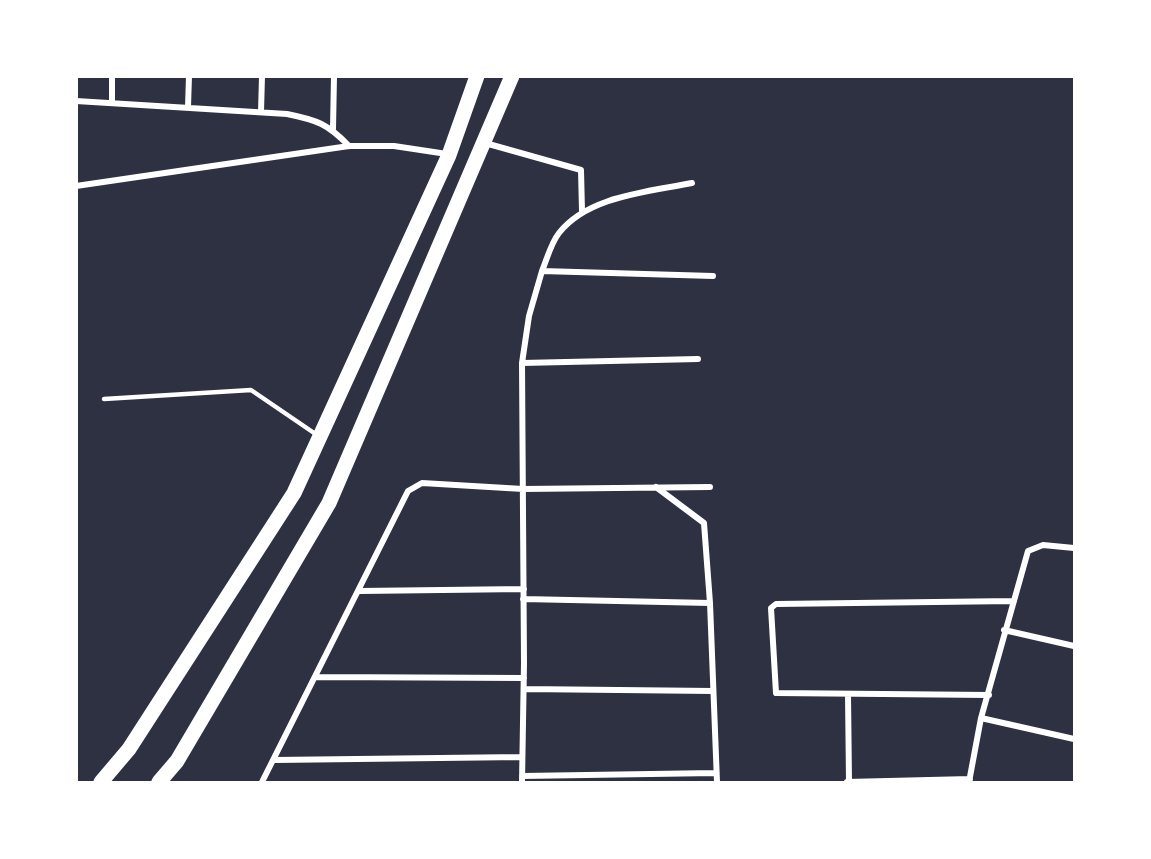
<!DOCTYPE html>
<html>
<head>
<meta charset="utf-8">
<style>
  body { margin:0 }
  #map { position:relative; width:1151px; height:859px; overflow:hidden; background:#2d3142; font-family:Cabin,sans-serif }
  canvas { display:block }
  .frame { position:absolute; inset:0; border:78px solid #fff; pointer-events:none }
</style>
</head>
<body>
<div id="map">
<canvas width="1151" height="859"></canvas>
<div class="frame"></div>
</div>
<script>
const c = document.querySelector('canvas').getContext('2d');
c.lineJoin = 'round';
function trace(path, color, width, dash) {
  c.strokeStyle = color;
  c.lineWidth = width;
  c.lineCap = dash ? 'butt' : 'round';
  c.setLineDash(dash || []);
  c.stroke(path);
}
trace(new Path2D(`
  M104 399 251 390 317 435`), '#fff', 4.5);
trace(new Path2D(`
  M76 101 287 114C317 120 328 124 349 146
  M112 101V76
  M188 107 189 76
  M261 112 262 76
  M333 129 334 76
  M485 143 581 170 582 211
  M76 186 349 146H394L447 154
  M542 271C547 259 551 243 559 233 588 196 648 192 692 183
  M522 363 698 359
  M656 487 704 523 710 603
  M360 591 524 589
  M523 599 710 603 717 782
  M1004 630 1074 646
  M316 677 524 678
  M524 689 713 691
  M848 694 849 782
  M989 695 776 693 771 608 776 604 1014 601
  M981 718 1074 739
  M274 760 522 757
  M522 776 715 773
  M262 782 408 491 422 483 523 489 710 487
  M522 782 524 663 522 363 529 316 542 271 713 276
  M847 782 970 779
  M969 782 981 718 1028 551 1043 545 1074 548`), '#fff', 6);
trace(new Path2D(`
  M101 782 129 749 294 493 449 155 477 76
  M159 782 177 761 329 503 512 76`), '#fff', 15);
</script>
</body>
</html>
